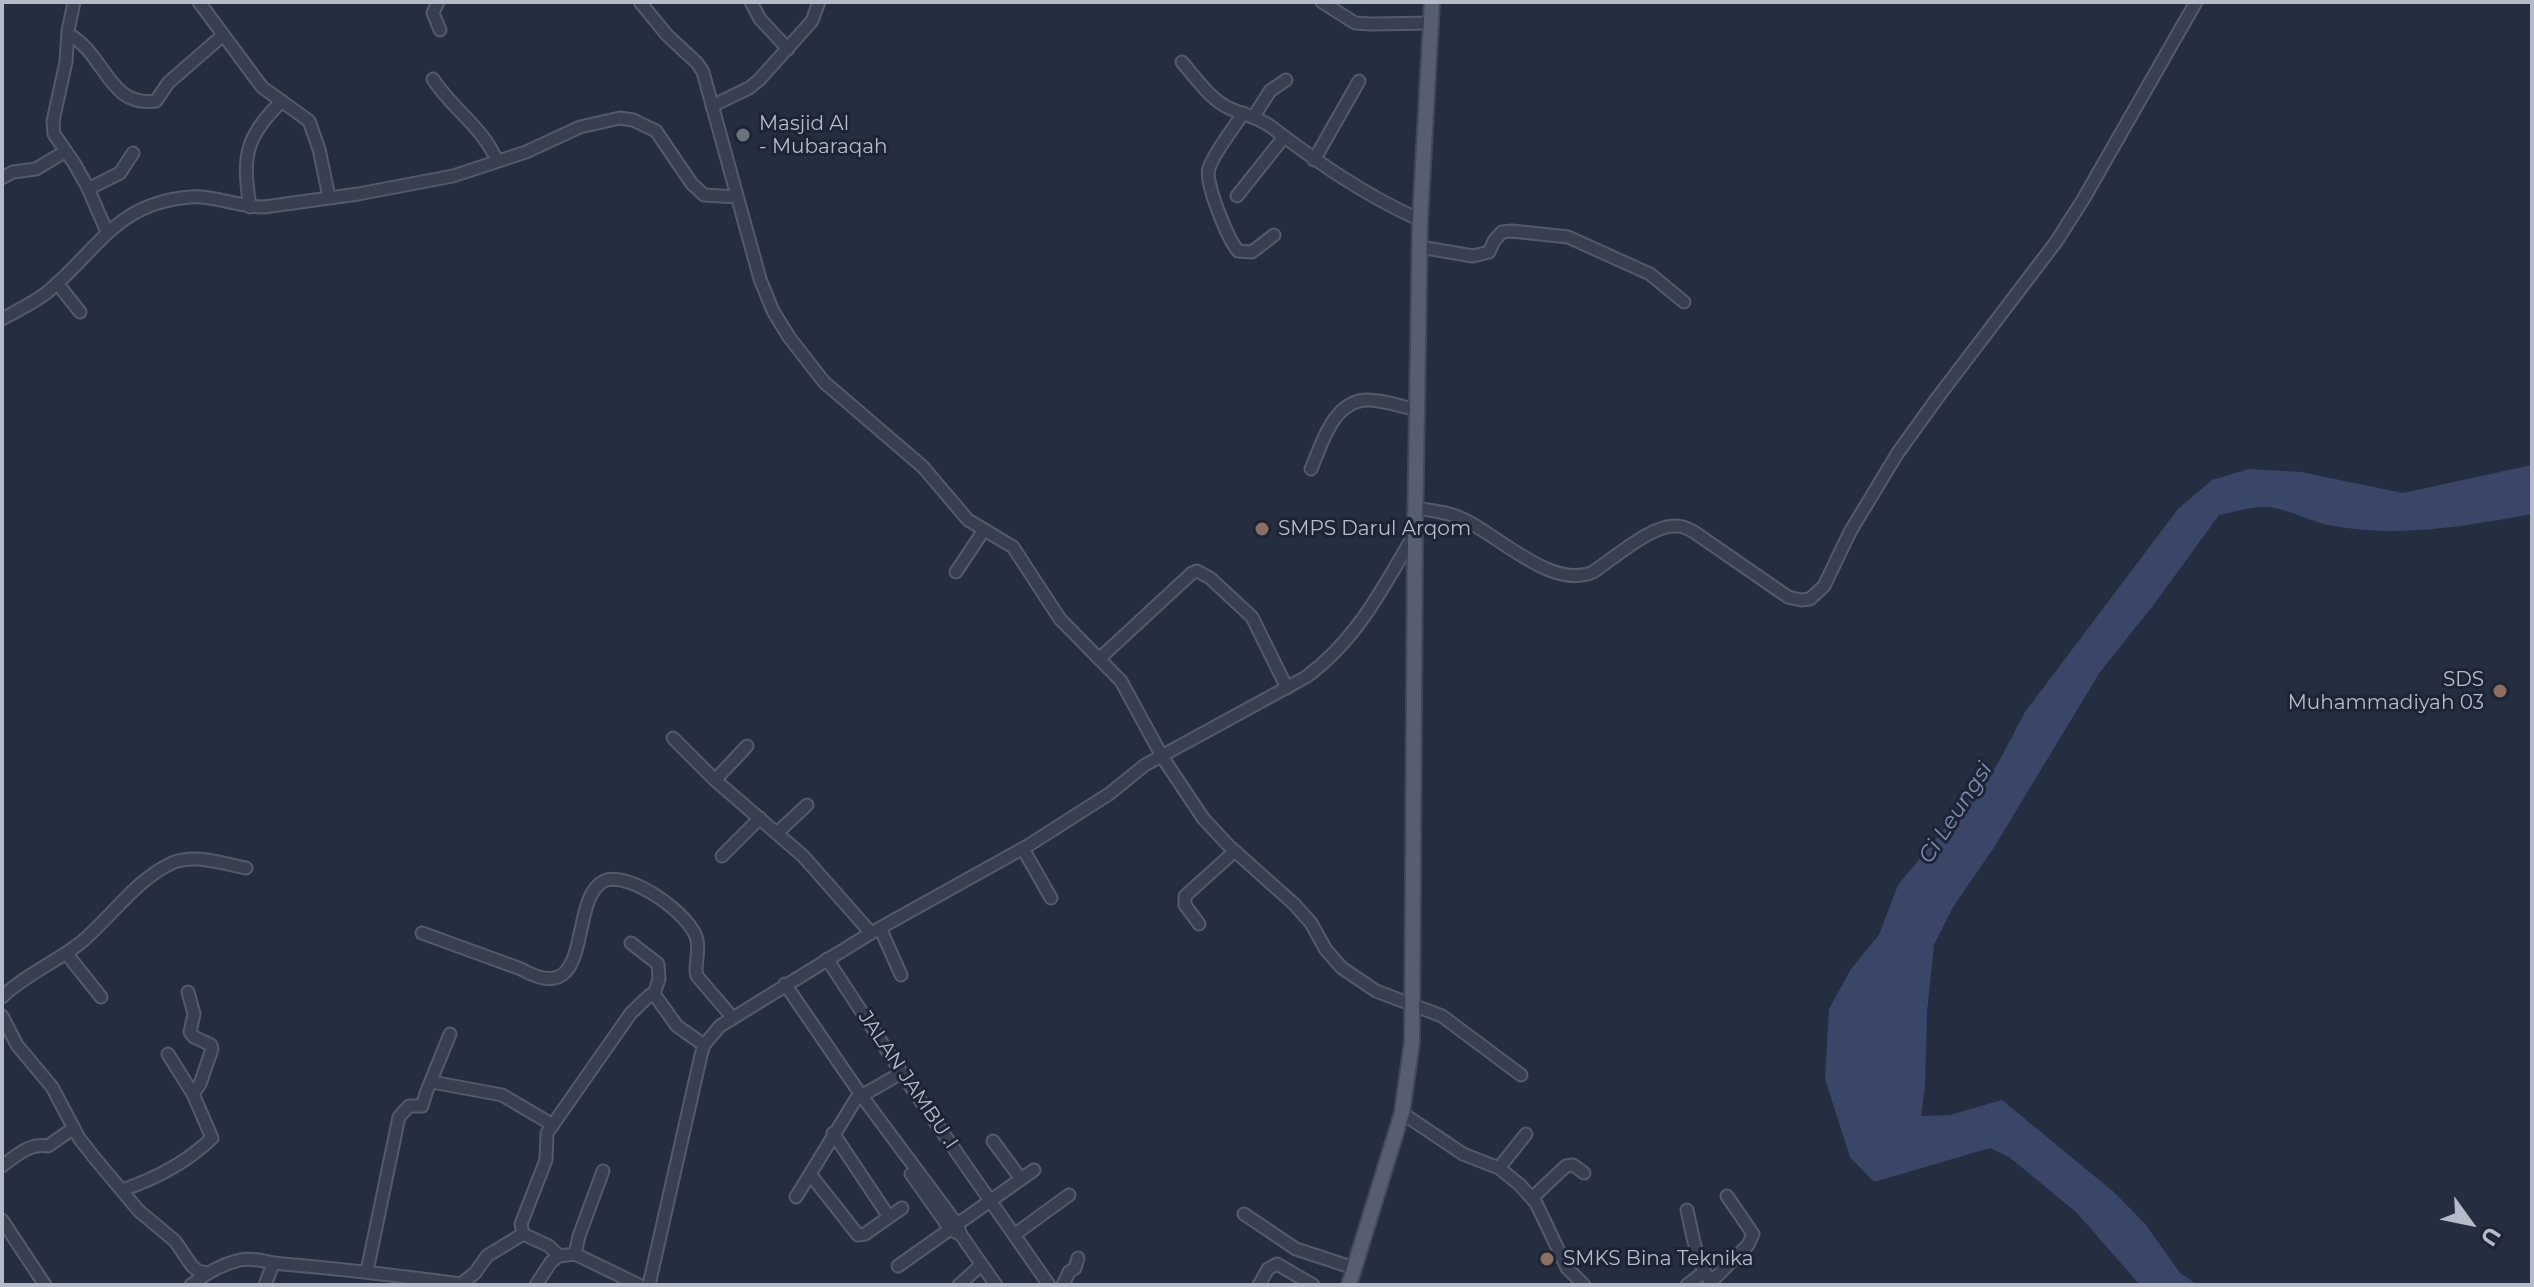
<!DOCTYPE html>
<html>
<head>
<meta charset="utf-8">
<style>
  body { margin:0 }
  #map { position:relative; width:2534px; height:1287px; overflow:hidden; background:#252d40; font-family:Montserrat,sans-serif }
  canvas { display:block }
  .frame { position:absolute; inset:0; border:4px solid #b6bbca; pointer-events:none }
  .north { position:absolute; left:2430px; top:1183px; width:80px; height:80px; -webkit-text-stroke:6px #1e2435; paint-order:stroke; rotate:123deg; font-size:22px; font-weight:700; line-height:32px; text-align:center; color:#b6bbca }
  .north::after { content:''; display:block; margin:auto; width:28px; height:36px; background:#b6bbca; clip-path:polygon(50% 0,100% 100%,50% 72%,0 100%) }
</style>
</head>
<body>
<div id="map">
<canvas width="2534" height="1287"></canvas>
<div class="frame"></div>
<div class="north">U</div>
</div>
<script>
const c = document.querySelector('canvas').getContext('2d');
c.lineJoin = 'round';
function fillPath(path, color) {
  c.fillStyle = color;
  c.fill(path, 'evenodd');
}
function trace(path, color, width, dash) {
  c.strokeStyle = color;
  c.lineWidth = width;
  c.lineCap = dash ? 'butt' : 'round';
  c.setLineDash(dash || []);
  c.stroke(path);
}
function drawText(font, color, halo, rows, align = 'center') {
  c.font = font + ' Montserrat,sans-serif';
  c.lineWidth = 6;
  c.setLineDash([]);
  c.textBaseline = 'middle';
  c.strokeStyle = halo;
  c.fillStyle = color;
  for (const [text, x, y, turn = 0] of rows) {
    c.save();
    c.translate(x, y);
    c.rotate((+turn || 0) * Math.PI / 180);
    c.textAlign = isNaN(turn) ? turn : align;
    if (halo) c.strokeText(text, 0, 0);
    c.fillText(text, 0, 0);
    c.restore();
  }
}
fillPath(new Path2D(`
  M2532 465V514C2466 526 2401 538 2334 526 2312 523 2290 509 2268 507 2253 506 2234 512 2219 515L2155 603 2100 672 1993 849 1953 907 1934 945 1927 1012 1925 1087 1921 1116 1950 1115 2002 1100 2115 1193 2146 1225 2180 1273 2198 1285H2140L2076 1212 2009 1157 1990 1148 1874 1182 1850 1157 1825 1079 1829 1009 1851 969 1879 935 1898 885 1997 765 2025 712 2178 509 2212 480 2249 469 2301 472 2403 493Z`), '#394668');
const minor = new Path2D(`
  M74 2 68 31 66 62 53 121 54 134 74 163 87 186 107 232
  M199 2 262 87 309 121 319 149 329 197
  M438 2 433 13 440 30
  M640 2 667 35 697 63 703 72 760 279 773 311 789 337 824 382 923 467 968 520 1013 547 1060 619 1121 681 1163 758 1203 818 1228 845 1294 904 1311 923 1326 950 1342 968 1376 991 1442 1016 1521 1075
  M751 2 760 19 788 49
  M1322 2 1355 23 1372 24 1431 23
  M68 34C106 54 108 108 156 101L168 83 222 36
  M1182 62C1196 78 1211 101 1231 109 1245 115 1257 117 1270 126 1320 164 1363 194 1420 220
  M433 79C452 109 483 127 497 161
  M712 106 749 88 759 80 812 21 819 2
  M1243 113C1233 130 1216 149 1209 168 1204 182 1228 239 1238 251L1252 252 1274 235
  M1254 116 1270 91 1286 80
  M1314 160 1359 81
  M2 178 13 172 36 169 66 151
  M88 189 120 173 133 153
  M1237 196 1284 137
  M250 207C242 156 245 137 282 101
  M1420 247 1473 256 1489 252 1494 241 1502 232 1512 231 1568 237 1650 274 1684 302
  M57 283 80 312
  M2 319C18 310 36 302 50 290 99 248 117 203 190 197 214 195 239 207 264 207L358 194 453 176 526 152 580 127 620 118 633 120 656 131 692 184 704 195 737 197
  M1311 469C1322 444 1333 400 1368 400 1384 400 1402 407 1417 410
  M1417 508C1433 511 1450 512 1465 520 1500 537 1553 590 1593 572 1613 559 1652 524 1676 526 1683 526 1689 529 1694 532L1788 597 1801 600 1810 599 1824 586 1850 532 1897 454 1938 397 2056 242 2084 198 2196 2
  M956 572 984 530
  M1099 659 1192 573 1197 571 1210 578 1252 617 1287 688
  M673 738 715 780 803 856 871 933
  M715 780 747 746
  M777 833 807 805
  M1023 849 1051 898
  M722 856 760 818
  M1199 924 1185 905V896L1235 851
  M880 928 901 975
  M422 933 521 969C596 1012 567 899 604 881 629 870 692 915 697 940 699 950 696 962 696 971L697 976 732 1017
  M631 943 658 964 659 979 654 994
  M66 953 101 997
  M827 959 911 1087 1049 1285
  M785 984 861 1095 957 1224 961 1235 996 1285
  M2 997C25 975 54 963 79 944 110 919 135 880 172 863 194 853 224 864 246 868
  M2 1016 17 1045 52 1087 79 1138 93 1156 139 1211 175 1241 192 1266 198 1271 208 1273
  M168 1054 193 1094
  M432 1082 502 1095 553 1125
  M1402 1113 1463 1154 1499 1168 1520 1185 1536 1203 1567 1268 1584 1285
  M833 1133 889 1217
  M993 1141 1021 1179
  M2 1166C17 1155 29 1143 48 1146L74 1128
  M1499 1168 1526 1134
  M810 1174 858 1235 865 1234 902 1208
  M911 1174 950 1229 961 1235
  M122 1190C155 1179 187 1162 212 1138L193 1094 200 1084 212 1049 211 1045 194 1037 190 1032 194 1014 188 992
  M796 1197 856 1099 901 1073
  M1532 1198 1566 1166 1573 1165 1584 1173
  M1687 1210C1693 1236 1696 1263 1713 1285
  M1244 1214 1296 1249 1354 1268
  M2 1220 45 1285
  M523 1234 521 1224 546 1160 547 1133 631 1013 650 995 654 994 677 1026 704 1045
  M523 1234 549 1246 559 1256
  M1014 1235 1069 1195
  M575 1254 579 1236 603 1171
  M898 1266 1034 1170
  M367 1271 399 1117 409 1106H422L426 1093 450 1034
  M1711 1282 1748 1245 1753 1234 1727 1196
  M191 1285C205 1274 222 1264 240 1260 255 1257 268 1263 283 1264 342 1269 401 1276 461 1284L475 1273 487 1256 523 1234
  M265 1285 273 1264
  M536 1285 551 1262 559 1256 575 1254 639 1285
  M649 1285 701 1055 704 1045 720 1026 871 933 1029 845 1109 794 1145 765 1306 677C1357 640 1384 586 1415 533
  M959 1285 981 1265
  M1063 1285 1069 1272 1075 1268 1078 1258
  M1259 1285 1268 1269 1277 1264 1313 1285
  M1687 1285 1704 1272`);
const major = new Path2D(`
  M1349 1285 1402 1113 1412 1042 1415 532 1420 220 1432 2`);
trace(minor, '#545a6a', 15);
trace(major, '#434859', 18);
trace(minor, '#393f50', 11);
trace(major, '#575e70', 14);
for (const [x, y, r, color] of [
  [743,135,8,"#6b7280"],
  [1262,529,8,"#8d6e63"],
  [2500,691,8,"#8d6e63"],
  [1547,1259,8,"#8d6e63"]
]) {
  const dot = new Path2D();
  dot.arc(x, y, r, 0, 2 * Math.PI);
  c.fillStyle = color;
  c.fill(dot);
  trace(dot, '#1e2435', 3);
}
drawText('20px', '#b6bbca', '#1e2435', [
  ["Masjid Al",759,124],
  ["- Mubaraqah",759,147],
  ["SMPS Darul Arqom",1278,529],
  ["SDS",2484,680,"right"],
  ["Muhammadiyah 03",2484,703,"right"],
  ["SMKS Bina Teknika",1563,1259]
], 'left');
drawText('20px', '#b6bbca', '#1e2435', [
  ["JALAN JAMBU .I",908,1080,56]
]);
drawText('italic 22px', '#7c8db2', '#1e2435', [
  ["Ci Leungsi",1956,813,-57]
]);
</script>
</body>
</html>
